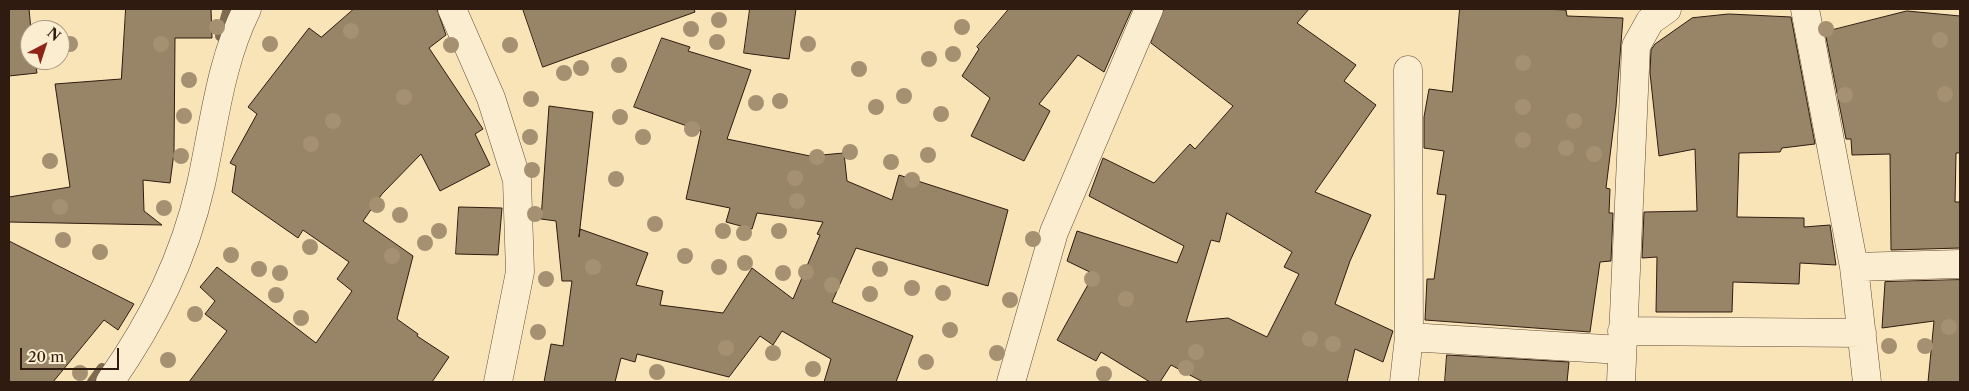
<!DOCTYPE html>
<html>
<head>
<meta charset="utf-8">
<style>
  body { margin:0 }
  #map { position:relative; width:1969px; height:391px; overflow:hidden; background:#f9e4b7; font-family:"Libre Caslon Text",serif }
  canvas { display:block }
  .frame { position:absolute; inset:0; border:10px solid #2f1b10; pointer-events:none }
  .north { position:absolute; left:20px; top:20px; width:50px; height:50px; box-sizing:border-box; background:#fbedd0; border:1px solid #a99983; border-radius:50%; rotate:40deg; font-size:14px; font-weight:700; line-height:20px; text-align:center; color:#2f1b10 }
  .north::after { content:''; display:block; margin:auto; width:18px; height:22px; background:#8f2418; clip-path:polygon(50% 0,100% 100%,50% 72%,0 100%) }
  .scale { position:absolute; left:20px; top:348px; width:99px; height:22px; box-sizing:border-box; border:2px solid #2f1b10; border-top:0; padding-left:6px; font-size:15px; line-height:18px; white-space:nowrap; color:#2f1b10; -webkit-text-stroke:4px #fbedd0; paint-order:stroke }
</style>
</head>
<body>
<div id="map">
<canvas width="1969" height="391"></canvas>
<div class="frame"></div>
<div class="north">N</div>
<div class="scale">20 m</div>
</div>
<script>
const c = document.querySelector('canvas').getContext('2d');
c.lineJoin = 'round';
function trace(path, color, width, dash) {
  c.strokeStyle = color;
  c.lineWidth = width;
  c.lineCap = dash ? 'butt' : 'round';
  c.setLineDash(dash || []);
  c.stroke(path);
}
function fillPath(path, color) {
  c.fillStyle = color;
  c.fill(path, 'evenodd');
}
trace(new Path2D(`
  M220 36 228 9
  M92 382 102 368`), '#7f6b52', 10);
const building = new Path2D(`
  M9 9H29L31 30 30 60H35L37 73 9 76Z
  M126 9H211L212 38H175L174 153 170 183 143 180 144 211 162 225 9 222V197L70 187 55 84 121 79Z
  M354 9H437L446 35 429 48 483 129 475 134 490 165 440 191 421 154 382 194 363 221 413 256 397 319 418 334 417 336 449 357 432 382H189L227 331 205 314 215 301 200 287 217 267 316 343 352 291 337 279 349 262 303 230 298 238 232 192 236 166 230 163 257 114 248 107 309 28 321 37Z
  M523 9H694L695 12 543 67Z
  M750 9H796L789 59 744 53Z
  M1009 9H1132L1104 72 1078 55 1039 104 1050 111 1024 161 971 136 990 98 962 76 979 49 977 47Z
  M1164 9H1309L1297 23 1356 65 1344 81 1376 105 1315 192 1371 215 1350 261 1335 304 1393 331 1383 362 1355 349 1347 382H1203L1171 365 1160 382H1150L1101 352 1096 361 1057 340 1094 274 1067 261 1077 231 1177 263 1184 246 1089 196 1103 158 1154 183 1190 144 1195 149 1233 106 1151 43ZM1227 213 1292 252 1284 267 1299 274 1267 337 1228 318 1186 322 1211 240 1219 242Z
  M1460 9H1543L1566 10 1567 16 1623 18 1616 107 1606 188 1610 189 1609 213H1613L1611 261 1600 262 1590 332 1425 320 1427 279H1434L1446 195 1437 194 1444 151 1424 148V117L1429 89 1452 92Z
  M1907 11 1960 16V153H1956L1955 202H1960V248L1891 250 1890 154 1852 155 1851 139H1846L1825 32Z
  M1729 14 1791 17 1815 144 1782 148 1780 152 1739 153 1737 217 1804 218V227L1830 225 1836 265 1800 263 1799 284 1733 282 1732 312H1656L1657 257 1642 258 1644 212 1697 211 1695 149 1659 156 1650 73 1651 50 1655 44 1692 18Z
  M662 38 690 47 688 51 751 70 727 139 810 156 844 153 847 181 892 200 899 175 1008 210 988 286 856 248 832 302 913 336 896 382H824L831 359 782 331 773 345 760 336 729 377 637 354 635 362 621 358 615 382H544L551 344 563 346 572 281H562L556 221 541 219 549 106 593 112 579 237 580 229 648 253 636 285 663 291 660 305 723 313 752 268 793 299 820 235 817 234 823 222 757 213 752 229 726 222 730 208 686 199 701 131 634 107Z
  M459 207 502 208 498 255 456 254Z
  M9 241 134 304 118 330 104 320 53 382H9Z
  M1960 280V382H1928L1934 321 1882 328 1885 282Z
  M1447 355 1569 362 1567 382H1445Z`);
fillPath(building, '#988467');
trace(building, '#2f1b10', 1);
const minor = new Path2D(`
  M452 9 491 98 517 180 520 272 498 382
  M1805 9 1854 267 1867 382
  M1854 267 1960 264
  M1622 331 1862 333
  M1409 337 1621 350
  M110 382C153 320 184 259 201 184 214 125 220 63 247 9
  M1011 382 1054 232 1149 9
  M1404 382 1409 337 1408 70
  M1621 382 1636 46 1650 21 1667 9`);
trace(minor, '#624d3a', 29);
trace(minor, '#fbedd0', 28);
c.fillStyle = '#a59172';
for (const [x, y] of [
  [719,20],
  [217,27],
  [962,27],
  [691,29],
  [1826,29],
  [351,31],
  [1940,40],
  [717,42],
  [70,44],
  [161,44],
  [270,44],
  [808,44],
  [451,45],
  [510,45],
  [953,54],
  [929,59],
  [1523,63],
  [619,65],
  [581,68],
  [859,69],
  [564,73],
  [189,80],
  [1945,94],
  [1845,95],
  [904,96],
  [404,97],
  [531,99],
  [780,101],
  [756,103],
  [876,107],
  [1523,107],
  [941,114],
  [184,116],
  [620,117],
  [333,121],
  [1574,121],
  [692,129],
  [530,137],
  [643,137],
  [1523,140],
  [311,144],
  [1566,148],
  [850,152],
  [1594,154],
  [928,155],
  [181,156],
  [817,157],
  [50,161],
  [891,162],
  [532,170],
  [795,178],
  [616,179],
  [912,180],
  [797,201],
  [377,205],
  [60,207],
  [164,208],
  [535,214],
  [400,215],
  [655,224],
  [439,231],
  [723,231],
  [779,231],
  [744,233],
  [1033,239],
  [63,240],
  [425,243],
  [310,247],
  [100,252],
  [231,255],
  [392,256],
  [685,256],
  [745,263],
  [593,267],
  [719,267],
  [259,269],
  [880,269],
  [806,272],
  [280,273],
  [783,273],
  [546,279],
  [1092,279],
  [832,285],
  [912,288],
  [943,293],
  [870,294],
  [276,295],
  [1126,299],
  [1010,300],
  [195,314],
  [301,318],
  [1949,327],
  [950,330],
  [538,332],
  [1310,339],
  [1333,344],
  [1889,346],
  [1925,346],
  [726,348],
  [1196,352],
  [773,353],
  [997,353],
  [168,360],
  [926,362],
  [1186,368],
  [813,369],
  [657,372],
  [80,373],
  [1104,374]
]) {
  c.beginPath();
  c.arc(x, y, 8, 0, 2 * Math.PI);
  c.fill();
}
</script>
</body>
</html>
